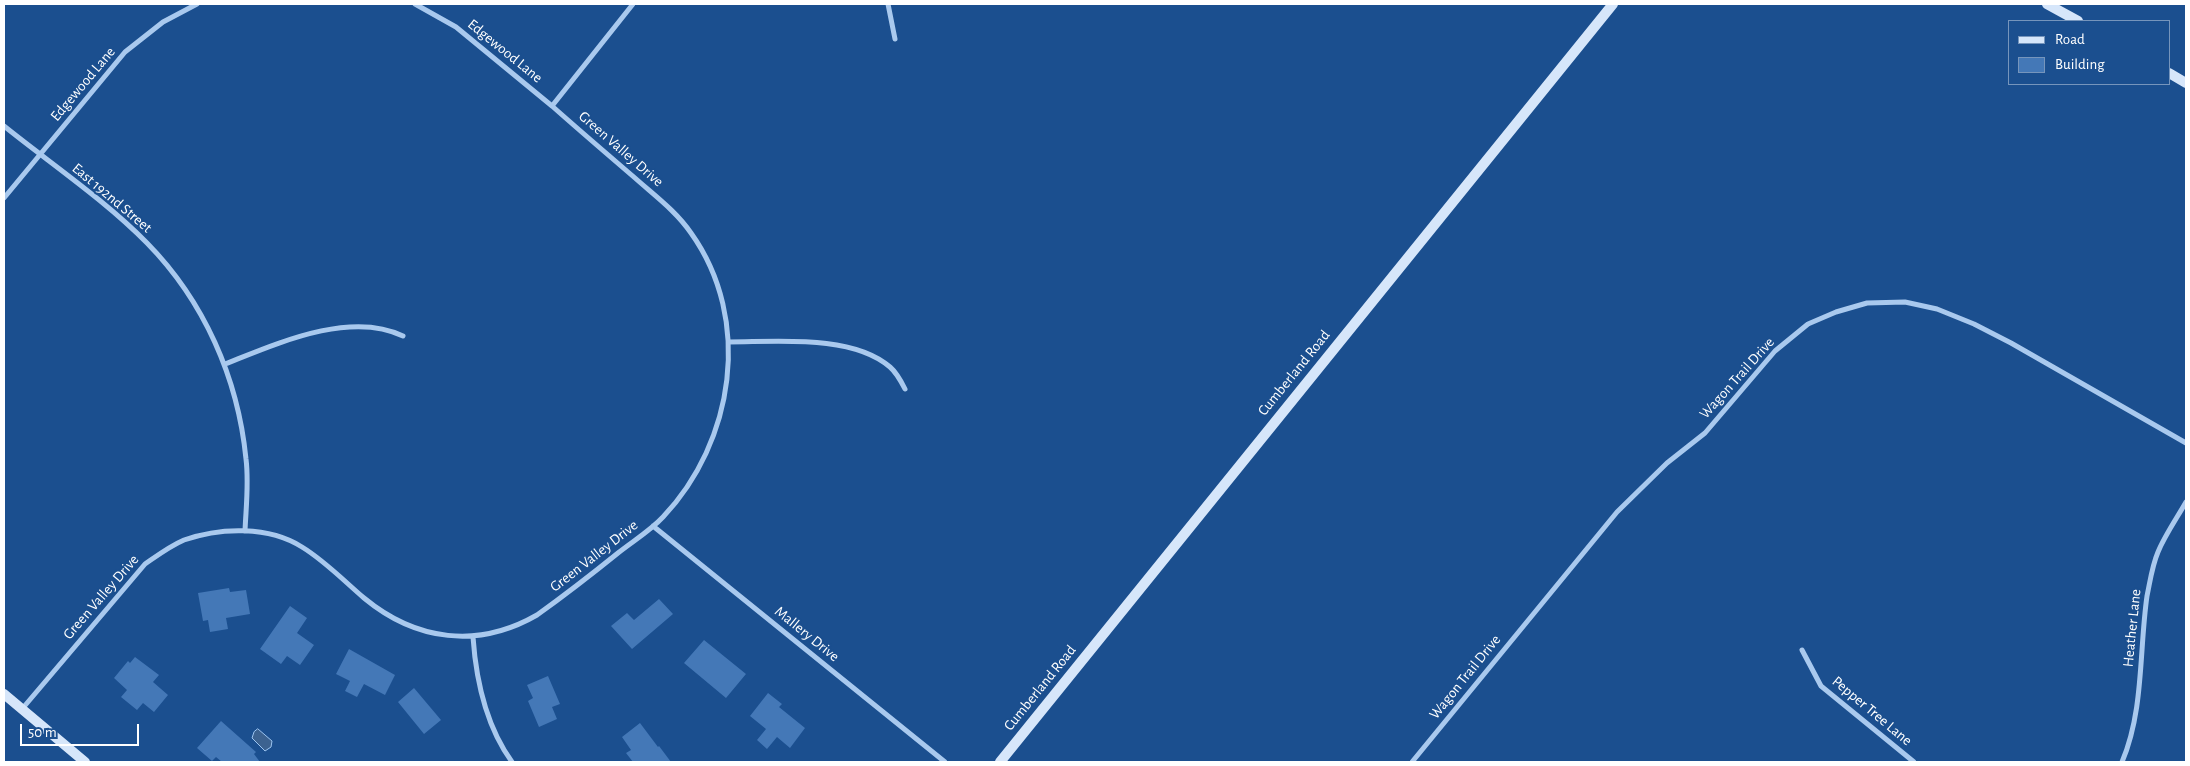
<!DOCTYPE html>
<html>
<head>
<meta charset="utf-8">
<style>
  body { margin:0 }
  #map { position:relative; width:2190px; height:766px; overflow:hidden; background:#1b4f8f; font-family:"Alegreya Sans",sans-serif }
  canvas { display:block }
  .frame { position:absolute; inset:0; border:5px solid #fff; pointer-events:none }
  .legend { position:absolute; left:2008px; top:20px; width:162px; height:65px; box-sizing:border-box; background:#1b4f8f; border:1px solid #7695bc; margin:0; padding:6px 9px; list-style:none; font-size:15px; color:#fff }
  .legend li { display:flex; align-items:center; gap:10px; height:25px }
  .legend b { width:25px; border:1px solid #7695bc }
  .scale { position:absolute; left:20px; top:724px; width:119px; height:22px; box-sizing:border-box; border:2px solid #fff; border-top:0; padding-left:6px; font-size:15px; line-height:18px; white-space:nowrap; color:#fff; -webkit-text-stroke:4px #1b4f8f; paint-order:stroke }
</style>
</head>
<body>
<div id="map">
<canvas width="2190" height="766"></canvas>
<div class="frame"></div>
<ul class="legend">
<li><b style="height:6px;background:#d6e6fa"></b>Road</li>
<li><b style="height:14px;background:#4478b7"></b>Building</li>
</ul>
<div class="scale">50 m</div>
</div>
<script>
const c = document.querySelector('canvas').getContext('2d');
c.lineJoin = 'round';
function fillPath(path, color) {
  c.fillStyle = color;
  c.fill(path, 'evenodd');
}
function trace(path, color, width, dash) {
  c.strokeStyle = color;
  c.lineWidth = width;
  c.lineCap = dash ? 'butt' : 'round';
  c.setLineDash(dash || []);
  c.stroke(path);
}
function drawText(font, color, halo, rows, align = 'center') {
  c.font = font + ' "Alegreya Sans",sans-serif';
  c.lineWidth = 4;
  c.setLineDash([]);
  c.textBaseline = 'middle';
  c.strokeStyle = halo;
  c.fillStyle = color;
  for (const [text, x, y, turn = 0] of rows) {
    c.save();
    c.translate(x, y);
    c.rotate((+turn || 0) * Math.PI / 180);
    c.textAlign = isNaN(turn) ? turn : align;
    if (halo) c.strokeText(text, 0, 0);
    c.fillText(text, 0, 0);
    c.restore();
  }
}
const water = new Path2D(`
  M258 729 272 741 271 747 265 751 252 738 254 732Z`);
fillPath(water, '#3c6290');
trace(water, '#9cc4f0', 1);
fillPath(new Path2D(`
  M229 588 230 592 246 590 250 614 226 618 228 629 210 632 208 620 203 621 198 593Z
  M659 599 673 614 632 649 611 626 627 613 634 620Z
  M290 606 307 618 297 633 314 645 300 665 287 656 281 664 260 649Z
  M704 640 746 674 726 698 684 663Z
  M349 649 395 675 385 695 364 684 357 697 345 691 350 681 336 674Z
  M135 657 159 675 153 682 168 695 154 712 143 703 137 710 121 697 127 690 114 678 128 661 130 663Z
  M548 676 560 704 552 707 557 719 539 727 528 701 533 698 527 685Z
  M414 688 441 720 424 734 398 702Z
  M768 693 782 704 779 707 805 728 790 748 777 737 767 749 757 740 766 729 750 716Z
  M221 721 256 752 254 754 260 762H222L216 757 212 761 197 748Z
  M640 723 658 747 659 746 671 762H633L626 753 631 750 622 737Z`), '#4478b7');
trace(new Path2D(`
  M415 4 456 27 552 106
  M888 4 895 39
  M4 126C50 163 106 201 147 243 204 301 238 378 246 459 249 483 246 507 245 531
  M4 198 125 52 163 22 197 4
  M729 342C776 342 852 334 890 367 897 373 901 381 905 389
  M225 364C276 344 350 310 403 336
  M653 526 945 762
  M473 637C476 680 486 726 512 762
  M1802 650 1821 686 1914 762
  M22 709 145 564C158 555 170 546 184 540 221 527 269 526 302 547 325 561 344 581 364 598 416 641 478 649 537 615 565 595 592 574 618 553 633 541 650 531 663 517 734 442 753 320 691 233 676 211 654 195 635 178 607 154 579 130 552 106L633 4
  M1412 762 1617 512 1667 463 1705 433 1775 351 1808 324 1836 312 1867 303 1905 302 1937 309 1974 324 2011 343 2186 443
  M2122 762C2144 710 2139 652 2147 596 2150 582 2152 566 2158 552 2165 535 2177 518 2186 502`), '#a9c9ee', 5);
trace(new Path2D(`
  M2047 4 2078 21
  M2169 73 2186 83
  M4 694 85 762
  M1000 762 1613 4`), '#d6e6fa', 10);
drawText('15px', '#fff', '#1b4f8f', [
  ["Edgewood Lane",505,51,39],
  ["Edgewood Lane",83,84,-50],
  ["Green Valley Drive",621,149,41],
  ["East 192nd Street",112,198,40],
  ["Cumberland Road",1294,373,-51],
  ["Wagon Trail Drive",1737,378,-48],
  ["Green Valley Drive",594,556,-38],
  ["Green Valley Drive",101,597,-49],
  ["Heather Lane",2132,628,-84],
  ["Mallery Drive",807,634,39],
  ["Wagon Trail Drive",1465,677,-51],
  ["Cumberland Road",1040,688,-51],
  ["Pepper Tree Lane",1872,711,40]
]);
</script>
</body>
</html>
